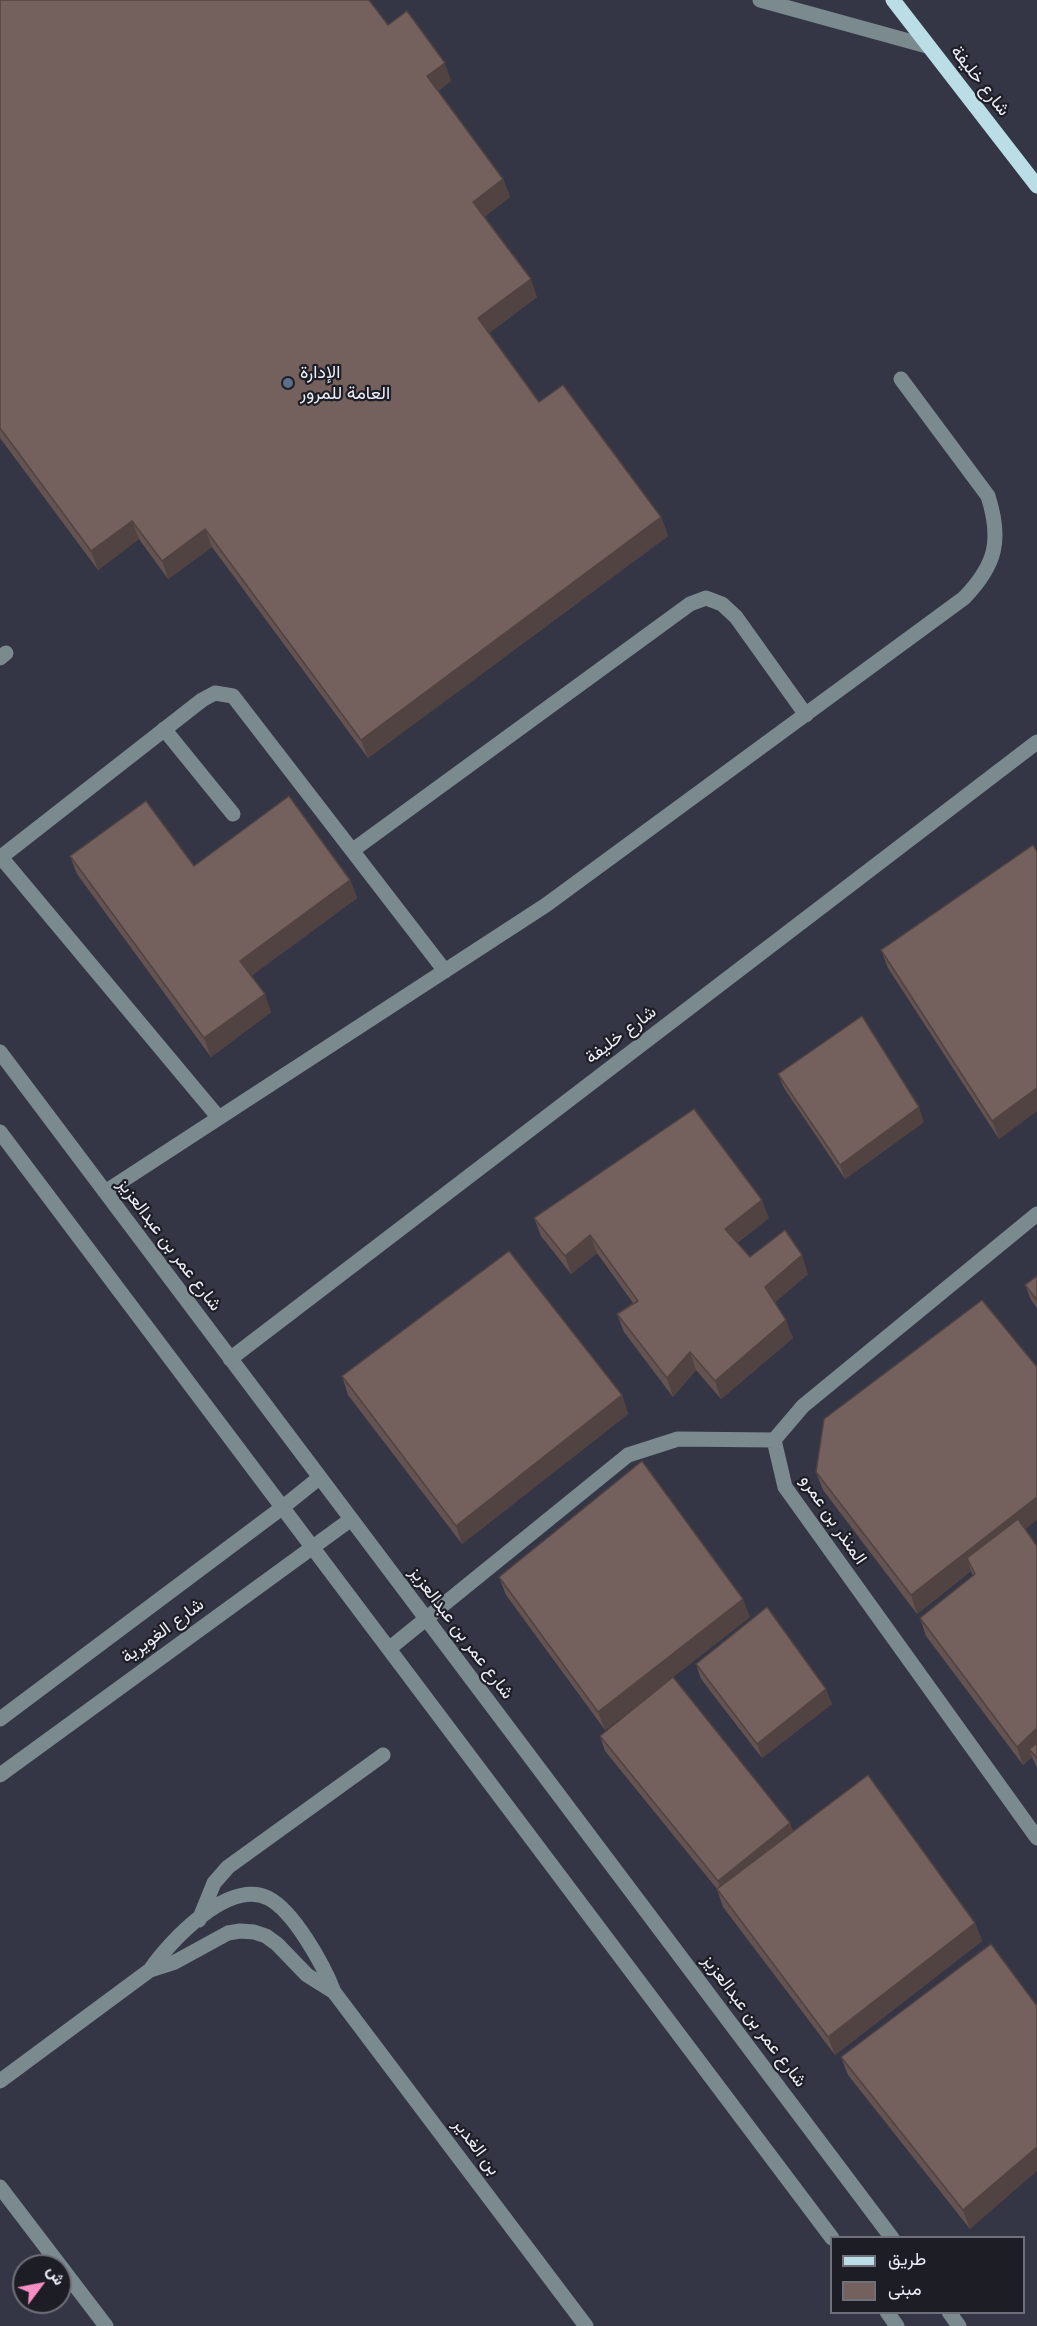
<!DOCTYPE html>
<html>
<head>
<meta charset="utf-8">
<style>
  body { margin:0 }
  #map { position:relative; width:1037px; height:2326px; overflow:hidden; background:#343645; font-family:"Fira Sans",Vazirmatn,sans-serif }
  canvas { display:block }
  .legend { position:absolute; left:830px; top:2236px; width:195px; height:78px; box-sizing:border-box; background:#1d1e25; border:2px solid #6f7079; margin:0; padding:8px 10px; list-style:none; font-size:18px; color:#ebecf6 }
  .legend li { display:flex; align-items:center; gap:12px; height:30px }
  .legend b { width:30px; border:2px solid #6f7079 }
  .north { position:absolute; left:12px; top:2254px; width:60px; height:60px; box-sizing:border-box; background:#1d1e25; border:2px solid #6f7079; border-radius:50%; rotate:58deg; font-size:16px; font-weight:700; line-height:24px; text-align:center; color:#ebecf6 }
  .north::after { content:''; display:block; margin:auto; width:21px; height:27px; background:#fa8fc6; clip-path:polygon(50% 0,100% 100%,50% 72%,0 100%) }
</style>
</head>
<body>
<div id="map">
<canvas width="1037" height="2326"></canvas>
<ul class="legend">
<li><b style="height:8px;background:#bbdde6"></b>طريق</li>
<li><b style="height:16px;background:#74605d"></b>مبنى</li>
</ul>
<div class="north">ش</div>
</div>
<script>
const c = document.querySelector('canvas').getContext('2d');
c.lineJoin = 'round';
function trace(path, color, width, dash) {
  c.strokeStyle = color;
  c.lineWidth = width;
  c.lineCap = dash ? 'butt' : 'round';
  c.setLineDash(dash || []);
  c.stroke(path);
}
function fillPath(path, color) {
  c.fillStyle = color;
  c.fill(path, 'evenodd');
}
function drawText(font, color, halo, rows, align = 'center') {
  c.font = font + ' "Fira Sans",Vazirmatn,sans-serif';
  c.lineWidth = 4.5;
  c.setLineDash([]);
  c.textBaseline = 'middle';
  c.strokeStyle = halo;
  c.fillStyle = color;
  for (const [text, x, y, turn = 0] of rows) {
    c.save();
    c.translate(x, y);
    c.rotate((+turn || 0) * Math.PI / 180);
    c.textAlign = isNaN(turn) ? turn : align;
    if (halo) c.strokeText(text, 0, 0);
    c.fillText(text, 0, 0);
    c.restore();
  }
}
trace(new Path2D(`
  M760 0 927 46
  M0 658 6 653
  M164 729 233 814
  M353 850 690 604 706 598 722 604 736 617 806 715
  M0 856 219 1118
  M1 857 202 700 215 693 233 696 445 971
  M0 1052C296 1448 595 1842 892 2238
  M0 1132 832 2238
  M105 1192 546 905 964 598C996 565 1002 540 988 496L901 379
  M230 1359 1037 742
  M774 1440 785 1487 1037 1838
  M774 1440 803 1406 1037 1214
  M390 1648 628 1455 678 1439 774 1440
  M0 1719 283 1507 319 1478
  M0 1775 350 1520
  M199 1920 214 1883 228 1867 383 1755
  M150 1970C170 1941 228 1879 268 1898 294 1911 324 1966 334 1992L586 2326
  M0 2081 150 1970 175 1962 228 1933 240 1931 254 1932 266 1936 277 1944 307 1975 334 1992
  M0 2187 106 2326
  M887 2312 897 2326
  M949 2312 959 2326`), '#7a8a8f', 15);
trace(new Path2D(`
  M893 0 1037 186`), '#bbdde6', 15);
fillPath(new Path2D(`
  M0 0 388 25 451 81 438 91 503 179 510 197 484 217 537 297 489 333 539 402 661 517 668 536 368 758 212 547 168 579 139 539 98 570 0 438Z
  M1037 852V1111L999 1139 888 968 881 950Z
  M70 856 350 880 357 898 251 976 271 1012 211 1057 77 874Z
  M778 1074 924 1122 845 1179 784 1088Z
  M534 1218H769L737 1243 750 1257 808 1274 775 1302 793 1338 721 1399 696 1370 673 1397 624 1332 617 1314 633 1303 597 1253 571 1274 541 1236Z
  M1037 1276V1308L1031 1300 1025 1285Z
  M342 1376 622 1395 628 1414 462 1544 348 1395Z
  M816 1472 1025 1529 1037 1546V1768L1032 1757 1023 1765 926 1636 920 1618 973 1576 971 1571 917 1614 823 1490Z
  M499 1577 750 1617 605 1730 506 1595Z
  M696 1664 832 1704 762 1758 701 1679Z
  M600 1736 790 1823 793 1832 975 1923 982 1941 835 2055 723 1907 717 1889 605 1751Z
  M1037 2006 970 2229 848 2075 841 2057Z`), '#645350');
fillPath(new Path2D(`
  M445 63 451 81 433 94 427 76Z
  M503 179 510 197 480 220 473 202Z
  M531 279 537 297 484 337 478 318Z
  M661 517 668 536 368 758 361 740Z
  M132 521 139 539 98 570 91 551Z
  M205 529 212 547 168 579 162 561Z
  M350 880 357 898 247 979 240 961Z
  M265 994 271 1012 211 1057 204 1038Z
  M1037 1088V1111L999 1139 992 1121Z
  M919 1107 924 1122 845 1179 840 1165Z
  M762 1200 769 1218 731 1247 725 1229Z
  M590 1235 597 1253 571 1274 565 1256Z
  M802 1255 808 1274 772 1305 765 1287Z
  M786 1320 793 1338 721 1399 715 1381Z
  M690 1352 696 1370 673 1397 667 1378Z
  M622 1395 628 1414 462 1544 456 1526Z
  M1037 1497V1520L973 1570 967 1558 971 1571 917 1614 911 1595Z
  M743 1599 750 1617 605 1730 598 1712Z
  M826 1689 832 1704 762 1758 757 1744Z
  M1037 1728V1752L1029 1749 1032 1757 1023 1765 1017 1747Z
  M790 1823 795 1837 723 1895 718 1881Z
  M975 1923 982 1941 835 2055 828 2037Z
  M1037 2147V2171L970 2229 963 2210Z`), '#514341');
const building = new Path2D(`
  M0 0H369L388 25 407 11 445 63 427 76 503 179 473 202 531 279 478 318 539 402 563 385 661 517 361 740 205 529 162 561 132 521 91 551 0 428Z
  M289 796 350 880 240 961 265 994 204 1038 70 856 146 801 194 866Z
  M1033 845 1037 852V1088L992 1121 881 950Z
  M862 1016 919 1107 840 1165 778 1074Z
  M694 1109 762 1200 725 1229 750 1257 785 1230 802 1255 765 1287 786 1320 715 1381 690 1352 667 1378 617 1314 638 1301 590 1235 565 1256 534 1218Z
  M509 1251 622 1395 456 1526 342 1376Z
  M1037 1276V1300L1025 1285Z
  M982 1300 1037 1367V1497L911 1595 816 1472 824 1419Z
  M642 1461 743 1599 598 1712 499 1577Z
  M1018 1519 1037 1546V1728L1017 1747 920 1618 975 1574 967 1558Z
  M767 1607 826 1689 757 1744 696 1664Z
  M673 1677 790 1823 718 1881 600 1736Z
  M1037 1743V1758L1029 1749Z
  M868 1775 975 1923 828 2037 717 1889Z
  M991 1944 1037 2006V2147L963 2210 841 2057Z`);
fillPath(building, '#74605d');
trace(building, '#514341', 1.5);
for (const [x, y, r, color] of [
  [288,383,6,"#5c6f8a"]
]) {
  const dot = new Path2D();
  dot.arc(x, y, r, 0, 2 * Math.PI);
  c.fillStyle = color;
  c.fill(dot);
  trace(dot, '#1d1e25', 2);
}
drawText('18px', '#ebecf6', '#1d1e25', [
  ["شارع خليفة",980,81,52],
  ["شارع خليفة",621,1035,-37],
  ["شارع عمر بن عبدالعزيز",169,1245,53],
  ["المنذر بن عمرو",833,1520,56],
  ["شارع الغويرية",163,1631,-36],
  ["شارع عمر بن عبدالعزيز",461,1633,53],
  ["شارع عمر بن عبدالعزيز",754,2021,53],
  ["بن الغدير",476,2147,53]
]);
drawText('18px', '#ebecf6', '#1d1e25', [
  ["الإدارة",300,373],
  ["العامة للمرور",300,394]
], 'left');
</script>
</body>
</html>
